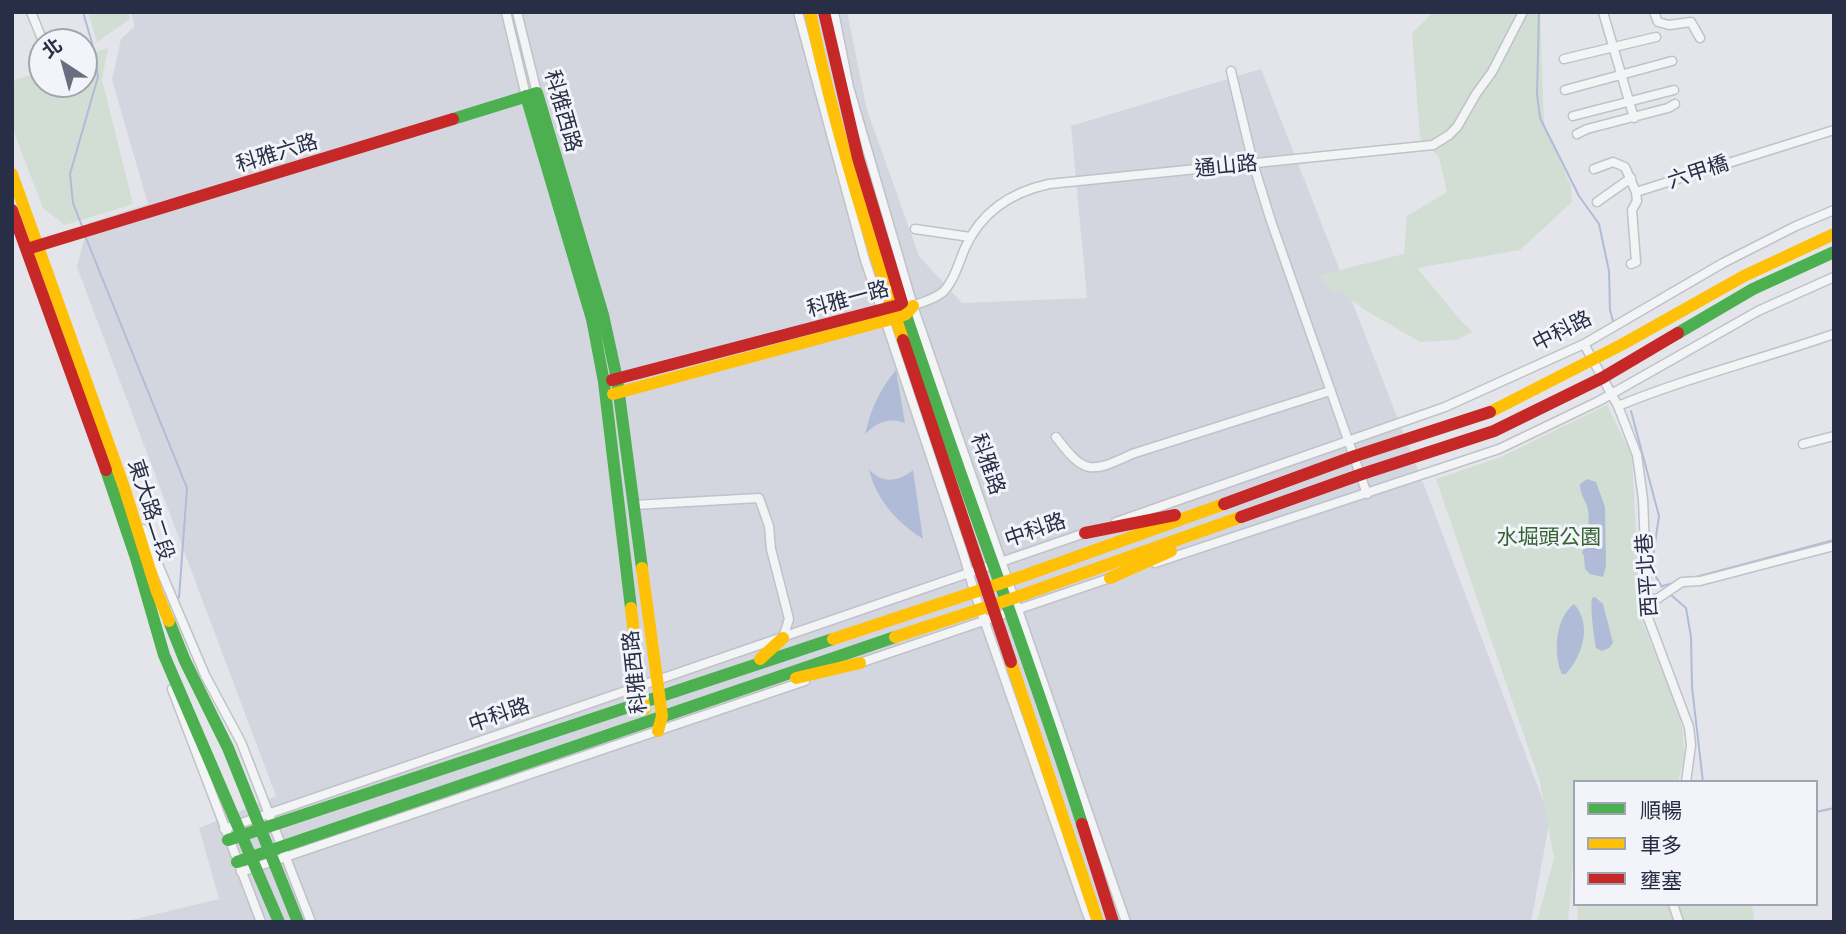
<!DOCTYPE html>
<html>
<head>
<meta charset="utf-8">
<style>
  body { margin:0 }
  #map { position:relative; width:1846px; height:934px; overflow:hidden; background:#e4e5ea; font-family:Lato,"Noto Sans TC",sans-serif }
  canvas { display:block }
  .frame { position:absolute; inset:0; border:14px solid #282e46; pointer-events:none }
  .legend { position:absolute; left:1573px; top:780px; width:245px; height:126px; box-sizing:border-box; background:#f2f4f9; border:2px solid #a1a5b1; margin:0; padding:9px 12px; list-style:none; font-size:21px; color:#282e46 }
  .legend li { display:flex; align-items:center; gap:14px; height:35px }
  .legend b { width:35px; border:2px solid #a1a5b1 }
  .north { position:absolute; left:28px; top:28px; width:70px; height:70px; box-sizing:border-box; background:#f2f4f9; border:2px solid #a1a5b1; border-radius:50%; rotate:324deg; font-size:19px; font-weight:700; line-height:28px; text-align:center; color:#282e46 }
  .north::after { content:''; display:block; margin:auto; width:24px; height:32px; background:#6a6e7f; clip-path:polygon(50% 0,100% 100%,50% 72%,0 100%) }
</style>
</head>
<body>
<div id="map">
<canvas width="1846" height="934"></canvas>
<div class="frame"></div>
<ul class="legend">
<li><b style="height:9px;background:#4caf50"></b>順暢</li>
<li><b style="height:9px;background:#ffc107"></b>車多</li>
<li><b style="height:9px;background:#c62828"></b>壅塞</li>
</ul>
<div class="north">北</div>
</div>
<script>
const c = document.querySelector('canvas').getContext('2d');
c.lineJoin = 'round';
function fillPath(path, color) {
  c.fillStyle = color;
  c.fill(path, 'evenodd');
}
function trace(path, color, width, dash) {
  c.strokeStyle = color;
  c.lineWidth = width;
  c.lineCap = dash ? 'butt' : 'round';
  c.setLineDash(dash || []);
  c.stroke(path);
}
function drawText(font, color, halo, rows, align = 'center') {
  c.font = font + ' Lato,"Noto Sans TC",sans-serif';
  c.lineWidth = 6;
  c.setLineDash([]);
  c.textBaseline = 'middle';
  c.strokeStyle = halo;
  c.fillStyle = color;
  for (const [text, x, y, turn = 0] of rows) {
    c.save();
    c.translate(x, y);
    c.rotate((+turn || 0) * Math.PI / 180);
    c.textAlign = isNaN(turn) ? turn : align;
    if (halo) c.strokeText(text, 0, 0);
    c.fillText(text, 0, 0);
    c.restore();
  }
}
fillPath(new Path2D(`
  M131 12H847L867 110 919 256 962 303 1087 298 1071 126 1261 69 1427 493 1550 819 1531 922H123L219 899 199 828 276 796 77 267 88 223 148 204 112 80 121 39 135 26Z`), '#d4d6df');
fillPath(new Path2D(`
  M88 12H128L130 19 97 42Z
  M1434 12H1540L1544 125 1571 186 1572 202 1520 250 1417 268 1462 322 1473 332 1456 340 1420 342 1365 310 1340 291 1332 292 1319 275 1404 254 1407 216 1447 192 1439 157 1420 138 1412 33Z
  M108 48 102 79 133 204 65 225 43 208 12 127V81L42 71V84H84V56Z
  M1607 405 1632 456 1640 616 1678 710 1683 731 1684 757 1678 782H1575V861L1573 862 1568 922H1537L1554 858 1540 782 1436 479 1501 457Z
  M1577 904H1752L1754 922H1578Z`), '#d2ddd4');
fillPath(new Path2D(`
  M896 370 905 423C888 417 878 422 865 434 871 409 879 390 896 370Z
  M869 469C881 484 899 482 913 470L923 539C897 522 876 500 869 469Z
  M1587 479 1596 482 1605 507 1606 566 1603 577 1590 574 1585 569 1584 556 1582 553C1587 541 1591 519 1587 506 1584 498 1580 493 1580 484Z
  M1595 597 1603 604 1613 643 1609 648 1602 651 1596 648C1594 637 1590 607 1592 598Z
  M1574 604C1593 625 1582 656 1566 674H1562C1553 655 1555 618 1574 604Z`), '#b0bcd7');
trace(new Path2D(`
  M1539 12 1537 94 1540 118 1579 196 1599 224 1609 271 1610 310 1613 321
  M82 226 73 203 70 174 98 77 92 43 83 12
  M86 238 187 488 179 598
  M1631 411 1659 516 1653 557 1656 577 1662 587
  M1696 577 1834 540
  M1662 586 1674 583
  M1671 595 1686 608 1691 637 1692 687 1703 782
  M1816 812 1834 808`), '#b0bcd7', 2);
const street = new Path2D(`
  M31 12 42 39
  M506 12 526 96
  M517 12 537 93
  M798 12 865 260 963 553 974 591 1090 922
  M834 12 849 87 913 306 1126 922
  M1603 12 1634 118
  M1654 12 1658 22 1669 25 1691 22 1700 38
  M1564 59 1656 37
  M1231 71 1253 163 1271 221 1367 494
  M1565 90 1672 61
  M1573 116 1674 90
  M1577 134 1587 129 1668 108 1675 104
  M1594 169 1613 162 1625 167 1636 192
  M1597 202 1631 178
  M915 229 970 237
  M1631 264 1636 262 1632 210 1637 201 1636 192 1834 130
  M913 306C922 302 935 299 943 292 954 281 959 262 965 248 981 212 1012 192 1049 184L1433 145 1449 135 1457 127 1476 94 1492 72 1523 12
  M1584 344 1618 406 1637 455 1643 499 1648 618 1689 727 1691 745 1686 782
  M1618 406C1689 377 1762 359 1834 334
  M1056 437C1084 474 1090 474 1132 454L1330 391
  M1803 444 1834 436
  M634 505 759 498 769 526 771 549 789 619 783 638
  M1116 522 1445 407 1584 344 1723 263 1796 226 1834 210
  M143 529 205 675 241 742 311 922
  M1155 563 1499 449 1599 401 1758 311 1834 277
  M1645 599H1657L1682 582 1700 581 1834 546
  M857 664 1113 577
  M172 689 261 922
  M224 829 1088 532
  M241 872 805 681
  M1673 904 1679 922`);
trace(street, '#c1c2c8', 11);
trace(street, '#f3f4f6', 8);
trace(new Path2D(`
  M526 96 592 319 604 382 631 608
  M453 119 537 93 603 315 617 379 642 568
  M902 303C959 478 1027 649 1082 824
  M1678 333 1753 289 1834 252
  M106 470 136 558 164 655 279 922
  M169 621 185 661 228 748 298 922
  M228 840 833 639
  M237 862 895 637`), '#4caf50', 12);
trace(new Path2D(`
  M810 12C833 123 867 232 903 340
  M12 174 124 487 157 592 169 621
  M613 394 895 318 906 314 913 306
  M1490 412 1623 344 1744 276 1834 234
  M642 568 662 716 658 731
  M1110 578 1171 551
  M631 608 640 687 645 709
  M895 637 1014 598 1241 517
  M833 639 1026 575 1224 504
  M760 659 783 638
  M1011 662 1098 922
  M796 678 860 663`), '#ffc107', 12);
trace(new Path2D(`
  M824 12 858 158 902 303
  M12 210 106 470
  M27 249 453 119
  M903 340 1011 662
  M612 380 899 305
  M1224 504 1355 456 1490 412
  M1241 517 1362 474 1494 431 1602 378 1678 333
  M1085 533 1175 515
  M1082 824 1113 922`), '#c62828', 12);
drawText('21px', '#282e46', '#f2f4f9', [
  ["科雅西路",563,111,74],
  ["科雅六路",277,153,-17],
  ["通山路",1226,166,-6],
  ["六甲橋",1698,172,-18],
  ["科雅一路",848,299,-15],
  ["中科路",1562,331,-27],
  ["科雅路",988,464,71],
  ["東大路二段",151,510,72],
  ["中科路",1035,530,-19],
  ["西平北巷",1647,575,-94],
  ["科雅西路",635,672,-96],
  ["中科路",499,715,-19]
]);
drawText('21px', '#356333', '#f2f4f9', [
  ["水堀頭公園",1549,537]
]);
</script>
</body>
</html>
